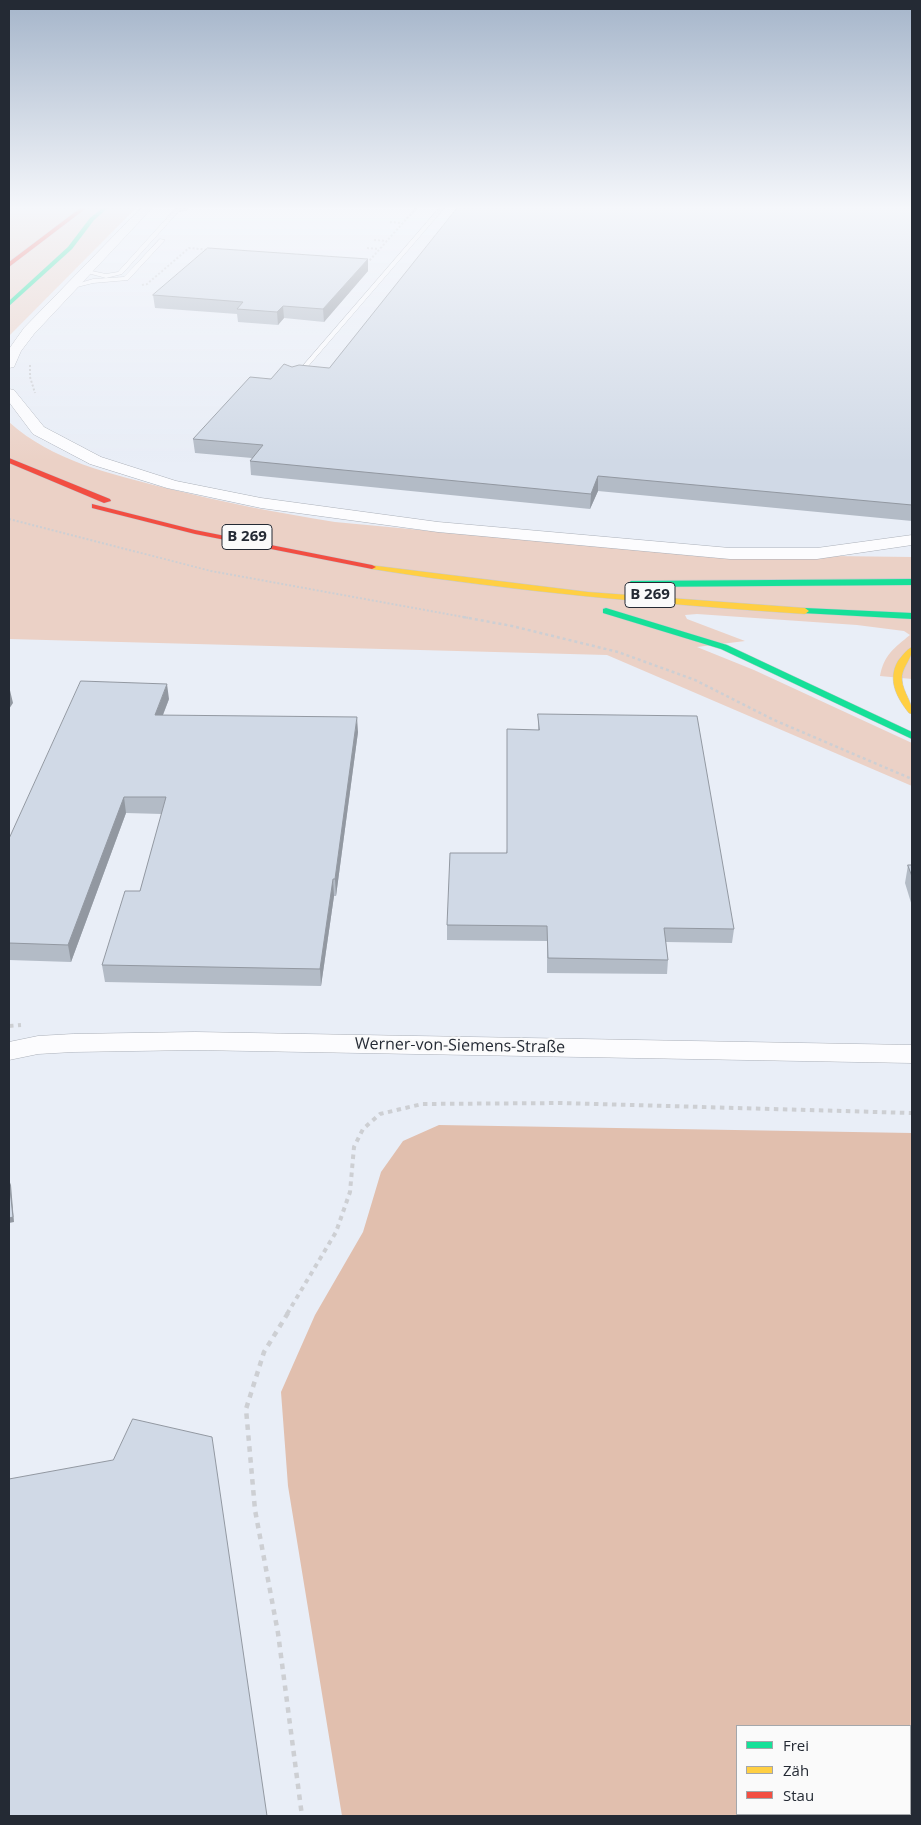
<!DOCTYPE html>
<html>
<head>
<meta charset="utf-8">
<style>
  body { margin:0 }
  #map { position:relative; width:921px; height:1825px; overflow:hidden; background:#e9eef7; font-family:"Open Sans",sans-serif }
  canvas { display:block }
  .frame { position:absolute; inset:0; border:10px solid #242a34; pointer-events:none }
  .legend { position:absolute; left:736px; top:1725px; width:175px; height:90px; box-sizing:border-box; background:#fafafa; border:1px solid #a4a7ab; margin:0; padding:6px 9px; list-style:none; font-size:15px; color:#242a34 }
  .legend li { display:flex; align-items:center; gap:10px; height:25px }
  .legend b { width:25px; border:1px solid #a4a7ab }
</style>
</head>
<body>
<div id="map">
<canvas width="921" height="1825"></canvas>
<div class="frame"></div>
<ul class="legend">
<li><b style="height:6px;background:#16e098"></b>Frei</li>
<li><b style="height:6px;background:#ffcf43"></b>Zäh</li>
<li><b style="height:6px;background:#f24e42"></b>Stau</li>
</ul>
</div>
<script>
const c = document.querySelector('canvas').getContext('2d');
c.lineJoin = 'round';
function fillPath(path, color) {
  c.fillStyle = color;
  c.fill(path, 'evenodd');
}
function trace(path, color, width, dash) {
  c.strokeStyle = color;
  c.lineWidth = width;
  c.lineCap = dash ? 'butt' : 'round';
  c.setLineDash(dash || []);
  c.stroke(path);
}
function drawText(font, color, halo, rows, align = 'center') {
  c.font = font + ' "Open Sans",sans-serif';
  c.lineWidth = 4.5;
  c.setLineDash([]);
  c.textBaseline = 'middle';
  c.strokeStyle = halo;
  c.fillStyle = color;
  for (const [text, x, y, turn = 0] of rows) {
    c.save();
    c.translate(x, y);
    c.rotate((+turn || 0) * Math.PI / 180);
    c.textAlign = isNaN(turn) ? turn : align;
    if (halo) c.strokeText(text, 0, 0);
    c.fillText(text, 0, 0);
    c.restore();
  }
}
fillPath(new Path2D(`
  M9 206H138L9 336Z
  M9 422C52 461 111 474 166 488 222 502 278 513 335 522L720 558 807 559 831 556 912 557V679L880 676C884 655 894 648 910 635L904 631 857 625 697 614 685 615 687 619 745 641 697 647 754 670 912 743V786L607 655 9 639Z`), '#ebd1c6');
fillPath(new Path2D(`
  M439 1125 912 1133V1816H342L288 1486 281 1392 315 1315 363 1232 381 1172 403 1141ZM737 1726H910V1814H737Z`), '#e1bfae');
const lane = new Path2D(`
  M441 206H446L298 378H294V376Z
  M187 208V210L179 211 122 274 106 278 84 272 87 270 106 274 118 272 175 209Z
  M160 239 165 240 128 280 93 283 73 288 70 286 93 279 124 277Z`);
const street = new Path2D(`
  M143 206H154L34 334 21 351 14 367 9 368V349L24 328Z
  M9 389 14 390 44 427 101 457 176 481 261 498 438 522 730 548H817L912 535V545L817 559H730L438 532 261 508 167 488 90 464 33 434 9 402Z
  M195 1032 912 1045V1063L195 1050 73 1052 38 1054 9 1060V1042L38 1036 73 1034Z`);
const fast = new Path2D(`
  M105 206H110L94 220 72 249 9 306V301L68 247 90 218Z
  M912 579V585L631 587 627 584 631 581Z
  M606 608 727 645 912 732V739L721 649 603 613V609Z
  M805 608 912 613V619L802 613V609Z`);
const slow = new Path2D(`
  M369 565 588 592 805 608 809 611 805 614C660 604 516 592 372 569L368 567Z
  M912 647C913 659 901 667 902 680 903 693 913 702 912 714L909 713C897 698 887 680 898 661 902 656 906 650 912 647Z`);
const jam = new Path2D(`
  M83 206H89L9 267V262Z
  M9 458 110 499 111 501 104 503 9 463Z
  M92 504 195 530 372 565 376 567 372 569 195 534 92 508Z`);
trace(lane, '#abb0b9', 1);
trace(street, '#abb0b9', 1);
trace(fast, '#c7cacf', 1);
trace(slow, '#c7cacf', 1);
trace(jam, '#c7cacf', 1);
trace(new Path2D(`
  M390 222 402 223
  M374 240 387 241
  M367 248 379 249
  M366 261H369L418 206
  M142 285 147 284 189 248 210 250
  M30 365V377L35 393
  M9 519 211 571 469 618`), '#cdcfd3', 2, [2, 2]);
trace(new Path2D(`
  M463 617 512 626 618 652 695 680 774 720 912 779`), '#cdcfd3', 2.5, [3, 3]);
trace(new Path2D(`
  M9 1026 21 1025
  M287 1314 336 1232 350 1192 354 1147 363 1129 380 1114 422 1104 562 1103 912 1113`), '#cdcfd3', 4, [4.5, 4.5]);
trace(new Path2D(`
  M288 1313 264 1352 246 1409 255 1510 278 1633 302 1816`), '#cdcfd3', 4.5, [5.5, 5.5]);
fillPath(lane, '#fcfcfe');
fillPath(street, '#fcfcfe');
fillPath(fast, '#16e098');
fillPath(slow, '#ffcf43');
fillPath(jam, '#f24e42');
fillPath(new Path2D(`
  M912 206V521L598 491 590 509 251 475 250 461 252 458 195 453 193 439 271 379 292 367 329 368Z
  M368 259V271L324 322 284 318 278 325 238 322 237 314 155 308 153 295Z
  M169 699 163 715 358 732 336 896H334L321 986 105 982 102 965 140 891 162 814 126 813 71 962 9 960V839Z
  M538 714 734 929 732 943 666 942 668 960 667 974 547 973V941L447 940V925L506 853 538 730Z
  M908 865H912V906L905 883Z`), '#b3bbc6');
fillPath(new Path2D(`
  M368 259V271L324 322 323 309Z
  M283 306 284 318 278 325 277 312Z
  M598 476V491L590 509 591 494Z
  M167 684 169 699 157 730 155 715Z
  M9 686 13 703 9 709Z
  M357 717 358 732 336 896 335 879Z
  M124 797 126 813 71 962 68 945Z
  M333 879 334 896 321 986 320 969Z
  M9 1180 11 1185 14 1222 9 1223Z`), '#9298a1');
const building = new Path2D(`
  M459 206H912V505L598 476 591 494 250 461 263 445 193 439 250 377 271 379 284 364 292 367 299 365 329 368Z
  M208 248 368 259 323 309 283 306 277 312 237 309 243 302 153 295Z
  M81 681 167 684 155 715 357 717 335 879H333L320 969 102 965 125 891H140L166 797H124L68 945 9 943V839Z
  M538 714 697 716 734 929 664 928 668 960 548 958 547 926 447 925 450 853H507V729L539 730Z
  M908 865H912V876Z
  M9 1180 13 1217 9 1218Z
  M133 1419 212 1437 267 1816H9V1479L113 1460Z`);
fillPath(building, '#d0d9e6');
trace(building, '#9298a1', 1);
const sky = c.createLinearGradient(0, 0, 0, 462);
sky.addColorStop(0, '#a5b5ca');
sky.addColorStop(0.45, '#f5f7fb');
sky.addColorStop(1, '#f5f7fb00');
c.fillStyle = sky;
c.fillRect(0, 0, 921, 462);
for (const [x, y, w] of [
  [247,537,50],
  [650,595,50]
]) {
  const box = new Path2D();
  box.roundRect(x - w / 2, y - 12.5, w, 25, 4);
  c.fillStyle = '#fafafa';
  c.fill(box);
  trace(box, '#242a34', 1);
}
drawText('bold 15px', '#242a34', null, [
  ["B 269",247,537],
  ["B 269",650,595]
]);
drawText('16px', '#242a34', '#fafafa', [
  ["Werner-von-Siemens-Straße",460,1046,1]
]);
</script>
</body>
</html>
